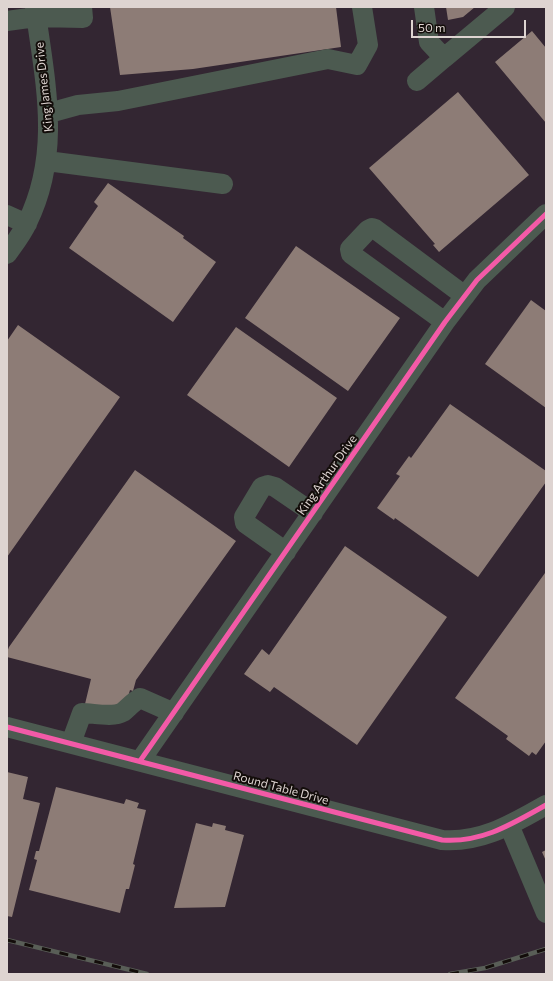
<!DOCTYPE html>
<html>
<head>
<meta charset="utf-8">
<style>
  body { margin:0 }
  #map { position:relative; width:553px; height:981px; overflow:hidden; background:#2b2320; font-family:Commissioner,sans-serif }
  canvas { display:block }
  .frame { position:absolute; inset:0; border:8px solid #ded4d1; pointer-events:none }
  .scale { position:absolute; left:411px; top:20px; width:115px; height:18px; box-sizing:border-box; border:2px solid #ded4d1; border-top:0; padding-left:5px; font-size:12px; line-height:14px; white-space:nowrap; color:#ded4d1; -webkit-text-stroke:3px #130d0a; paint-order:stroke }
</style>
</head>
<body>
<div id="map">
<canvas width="553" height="981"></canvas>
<div class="frame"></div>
<div class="scale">50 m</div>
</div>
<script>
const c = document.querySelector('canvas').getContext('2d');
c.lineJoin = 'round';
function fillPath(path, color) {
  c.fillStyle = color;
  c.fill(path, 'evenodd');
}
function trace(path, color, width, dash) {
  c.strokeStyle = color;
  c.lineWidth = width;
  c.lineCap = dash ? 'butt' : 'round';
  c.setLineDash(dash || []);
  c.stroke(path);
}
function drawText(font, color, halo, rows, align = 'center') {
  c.font = font + ' Commissioner,sans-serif';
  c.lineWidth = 4;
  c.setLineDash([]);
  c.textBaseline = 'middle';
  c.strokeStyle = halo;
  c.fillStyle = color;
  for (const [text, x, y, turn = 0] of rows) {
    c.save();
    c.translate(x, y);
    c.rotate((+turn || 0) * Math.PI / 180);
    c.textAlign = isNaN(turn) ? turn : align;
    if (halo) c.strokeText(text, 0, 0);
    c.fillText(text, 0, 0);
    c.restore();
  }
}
fillPath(new Path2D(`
  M7 7H546V974H7Z`), '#332632');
fillPath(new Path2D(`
  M110 7H336L341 47 193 69 120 75Z
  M446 7H475L463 17 448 20Z
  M532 31 546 48V123L495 62Z
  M458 92 529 175 439 252 433 245 435 244 369 168Z
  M108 183 184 236 183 238 216 262 173 322 69 248 98 206 94 202Z
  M296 246 400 318 348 391 245 318Z
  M531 300 546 311V408L485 364Z
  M18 325 120 397 7 557V341Z
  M236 327 337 398 289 467 187 395Z
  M450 404 546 471V482L478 577 395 518 394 520 377 508 400 476 396 474 409 456 411 458Z
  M135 470 236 541 136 680 133 691 130 690 127 700 121 709 85 704 91 679 7 657V652L9 647Z
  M345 546 447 617 357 745 274 687 270 692 244 674 262 649 269 655Z
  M545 573 546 741 536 755 532 752 529 756 506 739 508 736 455 698Z
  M7 772 28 777 23 799 40 803 12 917 7 916Z
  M56 787 124 804 126 799 139 803 137 808 146 810 133 864 135 865 129 889H126L120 913 29 890 37 860 34 859 36 851H39Z
  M196 823 212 827 213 823 226 826 225 830 244 835 225 907 174 908Z
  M546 850V861L542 852Z`), '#8d7c76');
trace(new Path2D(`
  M424 7 429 42 444 58 505 7
  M7 21 36 17 83 18 82 7
  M417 81 444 58
  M49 113 78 105 118 101 328 59 357 65 368 45 362 7
  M47 161 223 184
  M7 215 27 224
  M7 254C14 244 22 234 27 223 62 152 45 82 35 7
  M445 322 351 254 350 249 368 230 372 228 375 229 465 296
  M286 552 245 523 244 517 262 487 268 485 275 487 313 513
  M7 727 442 840C482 843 512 824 546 805
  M71 743 82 713C93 713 113 718 123 712 129 707 133 702 140 698L174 713
  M140 761 445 322 477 280 546 214
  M509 825 546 913`), '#4c5a50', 20);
const rail = new Path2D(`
  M7 940 147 974
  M450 974 485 968 546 949`);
trace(rail, '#595e57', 4.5);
trace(rail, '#130d0a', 3, [9]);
trace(new Path2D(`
  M7 727 442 840C482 843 512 824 546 805
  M140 761 445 322 477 280 546 214`), '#f35aa7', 5);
drawText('12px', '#ded4d1', '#130d0a', [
  ["King James Drive",44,87,-96],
  ["King Arthur Drive",327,475,-55],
  ["Round Table Drive",281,788,15]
]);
</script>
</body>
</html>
